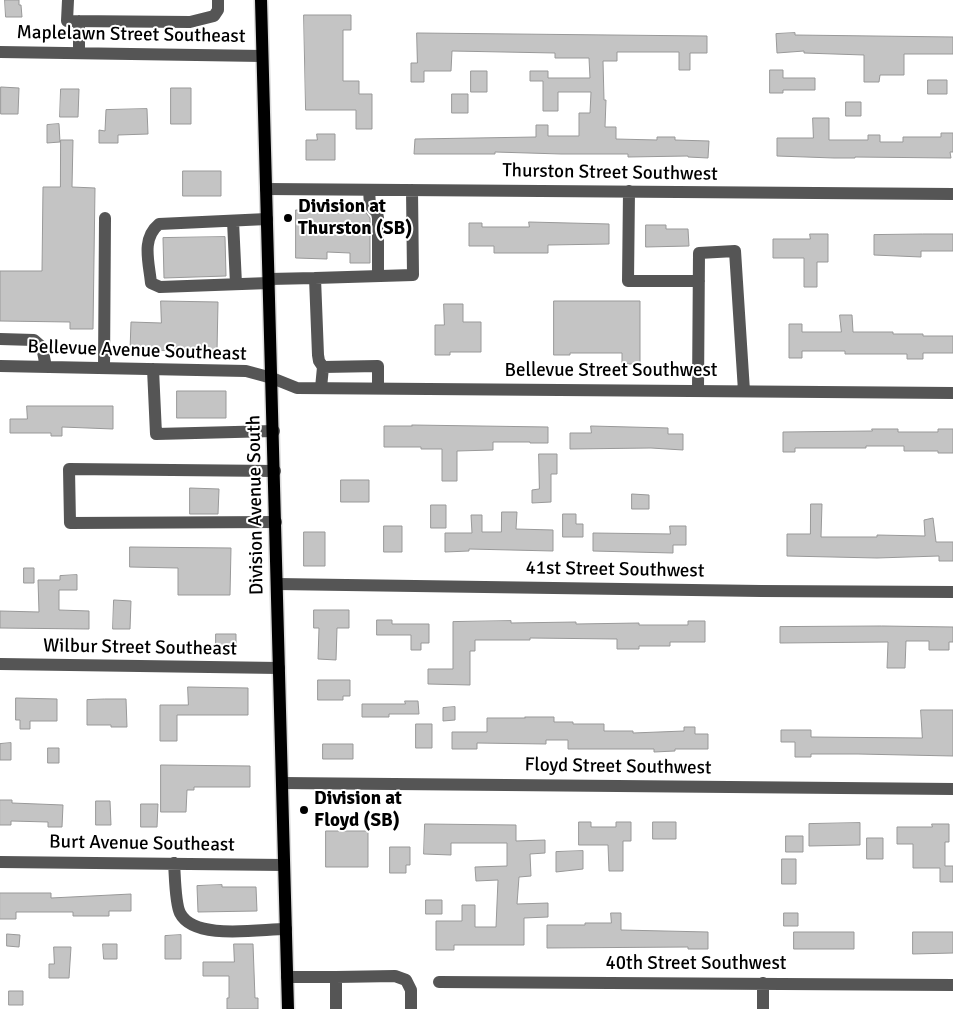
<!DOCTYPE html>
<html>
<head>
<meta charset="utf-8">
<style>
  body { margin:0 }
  canvas { display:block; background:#fff }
</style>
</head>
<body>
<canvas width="953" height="1009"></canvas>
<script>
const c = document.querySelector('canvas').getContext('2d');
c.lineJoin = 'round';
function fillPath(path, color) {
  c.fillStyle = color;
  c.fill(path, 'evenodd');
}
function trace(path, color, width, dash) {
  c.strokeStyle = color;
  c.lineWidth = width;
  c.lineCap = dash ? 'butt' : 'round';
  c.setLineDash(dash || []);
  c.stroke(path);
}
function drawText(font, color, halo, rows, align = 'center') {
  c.font = font + ' Signika,sans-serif';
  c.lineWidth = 4;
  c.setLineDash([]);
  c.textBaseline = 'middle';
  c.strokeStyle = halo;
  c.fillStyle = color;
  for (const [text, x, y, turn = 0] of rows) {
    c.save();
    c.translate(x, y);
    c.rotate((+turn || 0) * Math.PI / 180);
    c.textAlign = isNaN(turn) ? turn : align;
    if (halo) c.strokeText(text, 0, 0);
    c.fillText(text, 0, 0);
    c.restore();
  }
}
const building = new Path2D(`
  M5 0H19V5H21L22 17H6Z
  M304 15H351V30H343V81H359V94H372V129H356V110H306Z
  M417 33 707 36V53H690V70H679V52H617V61H603L604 100H606L605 127H616V139L657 140V137H675V140L709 141 708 158 688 157V156L628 157V154H561L495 152V154H414L415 139 536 137V125H548V136H579V113H590L591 92H558V111H543V81H530V71H548V78H590L589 58H555V53L452 51 451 71H424V82H411V63H417Z
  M795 33V35L953 37V54H904V75H880L879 82H864V55L804 53V51L777 53 776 34Z
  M770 70H783V78H815V90H783V93H770Z
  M471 71H487V92H471Z
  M928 80H947V94H928Z
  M1 87 19 88 18 114H1Z
  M171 88H191V124H171Z
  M61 89H79L78 117H60Z
  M452 94H468V113H452Z
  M846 102H861V116H846Z
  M147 109 148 134 118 135V143H99V130L105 131 106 110Z
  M813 118H829V140H868V135H880V142H903V137H941V133H953V152H950L951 158 855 157V158H834L777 156V138H813Z
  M59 124 60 142 47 143V125Z
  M317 134H335V160H306V140H317Z
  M61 140H73L72 187 95 188 93 329H70V322L0 321V271H42L43 187H60Z
  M183 171H221V196H183Z
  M296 210H364L370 218V263H350V253L327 252V259L296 258Z
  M529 222 609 224V244L548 245V253H494V246H469V223H482V227H529Z
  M646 225H666V229H688L689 246 646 247Z
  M810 234H828V262H817V287H804V258H773V239H810Z
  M923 234H953V251H921V257L874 255V235Z
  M225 237 226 276 164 278 163 238Z
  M161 301 218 302 217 351 130 350 131 322 161 323Z
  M554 301H640V364H622V353H570V355H554Z
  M444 304H463V322H481V352H450V355H435V325H444Z
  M840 315H852L853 332H893V334H923V336H953V353H923V359H907V354H845V351H802V358H789V324H802V332H841Z
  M177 391H226V418H177Z
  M27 406H113V429L62 427V436H51V433H10V419H27Z
  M412 425 548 427V443H530V442H493V450L457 451V481H442V449H421V447H384V426H412Z
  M591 426 668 428V434H683V450L651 448 570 449V433H591Z
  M872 429H898V432H938V429H953V453H938V451H904V446H866V448H795V452H783V432L872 431Z
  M539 454H557V474H551V502L532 503V490L539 489Z
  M341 480H369V502H341Z
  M190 488 219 489 218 514H190Z
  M632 494 649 495V509H632Z
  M811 504H822L821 537H877V535L925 536 924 520 933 518 936 542H953V561H939V556L877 558 787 556V534H810Z
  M431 505H446V528H431Z
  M502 512H517L516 529 553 530V551L469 549V551L445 552V533H472L471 515H482V532H501Z
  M563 514H576V524H583V537H563Z
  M384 526H402V552H384Z
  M670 526H686V545H673V553L593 551V533L670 534Z
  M304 532H325V566H304Z
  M130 547 231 548 230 595H178V568L130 567Z
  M24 568H34V583H24Z
  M77 575V590H59V610L89 611V629L0 628V611L39 612 38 580H60V576Z
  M114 600 131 601 130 629H113Z
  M314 610H349V628H337L336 660 318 659 319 628H314Z
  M377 620H392V624H429V643H421V650H411V635H377Z
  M511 621V623L576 622V624L639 623V625H688V621H705V642H670V646H639V649H617V639L530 638V640H475V651H470V685L428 684V669H453V622Z
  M882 626 953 627V642H949V650H929V641H906L905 668H887L888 642 780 643V627Z
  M216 634H236V646H216Z
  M318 680H350V696H343V700H318Z
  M188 687 248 688V715H177V741H160V705H188Z
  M16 698 57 699V721H30V729H20V720H16Z
  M105 699H126L127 727H111V725H87V700Z
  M405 701H418L419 714H389V717H362V704H405Z
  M455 707V720L443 721V708Z
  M921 710H953V756L858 754H811V757H795V742H781V730H811V737L922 738Z
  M525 717H554V722H573V724H604V731H633V733L684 731V727H695V734H708V749H675V751L654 752V749H568V740H546V744L477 743V749H452V732H487V718H525Z
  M416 724H432V748H416Z
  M11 743V760H0V744Z
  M323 744H353V759H323Z
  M48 748H59V763H48Z
  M161 765 250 766V787H194V790H187L186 812H161Z
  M0 800H12V803L63 805 62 827H48V822L11 821V825H0Z
  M96 801H110L111 825H96Z
  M141 804H158L157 827H141Z
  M579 822H591V827H616V822H631V841H623V871H609L608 845H579Z
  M653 822H676V839H653Z
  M860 823V845L809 846V824Z
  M425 824 516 825V841L545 840V853L530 854 531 876 519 877 517 904 548 903V917L524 918V945H454V950H436V921H462V905H475V927H496L498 880 476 881 475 867 507 866V843H451V855L424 854Z
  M932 824H949V842H945V866H953V882H940V868H913V844H897V827H932Z
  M326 831H368V867H326Z
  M786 836H803V852H786Z
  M867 838H883V859H867Z
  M390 847H410V865H406V873H390Z
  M583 851V869L556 872V852Z
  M782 859H796V884H782Z
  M222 885V887H256L257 911 198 912 197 886Z
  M0 893H51V898L131 894V911H109V916H73V912H16V919H0Z
  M426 900H442V914H426Z
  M611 913H621V930L708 932V949H688V947L547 948V925H585V923H611Z
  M784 913H798V926H784Z
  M794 932H854V949H794Z
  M913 932H953V953L913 954Z
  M7 934 20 935 19 947 7 946Z
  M181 935V959H165V936Z
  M103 944H117V959H104Z
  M234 944H253L255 998H258V1009H227V998H229V976H203V962H234Z
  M54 947H71L69 978H49V964H54Z
  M9 991H23V1005H9Z`);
fillPath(building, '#c4c4c4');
trace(building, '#999', 1);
const major = new Path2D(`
  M261 0 288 1009`);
trace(major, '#dbdbdb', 15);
trace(new Path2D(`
  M68 0 67 21 190 22 214 16 218 10V0
  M79 21V53
  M0 52 262 56
  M266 189 953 194
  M369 190 370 205 377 213 378 218V276
  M629 191 628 281H699
  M267 219 159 224C141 239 149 262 151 283L160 287 269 283
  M233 221 236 284
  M315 278 413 275 412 190
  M269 279 315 278 318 355 319 361 323 367
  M0 339 34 340 42 347 46 367
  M0 366 246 371 272 378 297 388 953 393
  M104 368 105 218
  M153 369 156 434 274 431
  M321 388 323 367 378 366V388
  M698 390 699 253 735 251 744 391
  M275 471 69 469 70 523 276 522
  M277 584 761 591 953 592
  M0 664 279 668
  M282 783 953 789
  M0 862 284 865
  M174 863C175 875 175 903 180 913 194 941 260 929 286 929
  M287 977H336
  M439 982 953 985
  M763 983V1009
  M336 1009V977L395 976 406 980 411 990V1009`), '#555', 12);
trace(major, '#000', 12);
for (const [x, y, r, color] of [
  [288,218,5,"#000"],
  [304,810,5,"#000"]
]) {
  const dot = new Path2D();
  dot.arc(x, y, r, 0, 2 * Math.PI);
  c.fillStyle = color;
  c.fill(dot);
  trace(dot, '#fff', 2);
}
drawText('19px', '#000', '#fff', [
  ["Maplelawn Street Southeast",131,35,1],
  ["Thurston Street Southwest",610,173,1],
  ["Bellevue Avenue Southeast",137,351,2],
  ["Bellevue Street Southwest",611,371],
  ["Division Avenue South",256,505,-91],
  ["41st Street Southwest",615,570,1],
  ["Wilbur Street Southeast",140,648,1],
  ["Floyd Street Southwest",618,767,1],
  ["Burt Avenue Southeast",142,844,1],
  ["40th Street Southwest",696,964]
]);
drawText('bold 19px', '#000', '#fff', [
  ["Division at",298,207],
  ["Thurston (SB)",298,229],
  ["Division at",314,799],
  ["Floyd (SB)",314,821]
], 'left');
</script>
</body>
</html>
